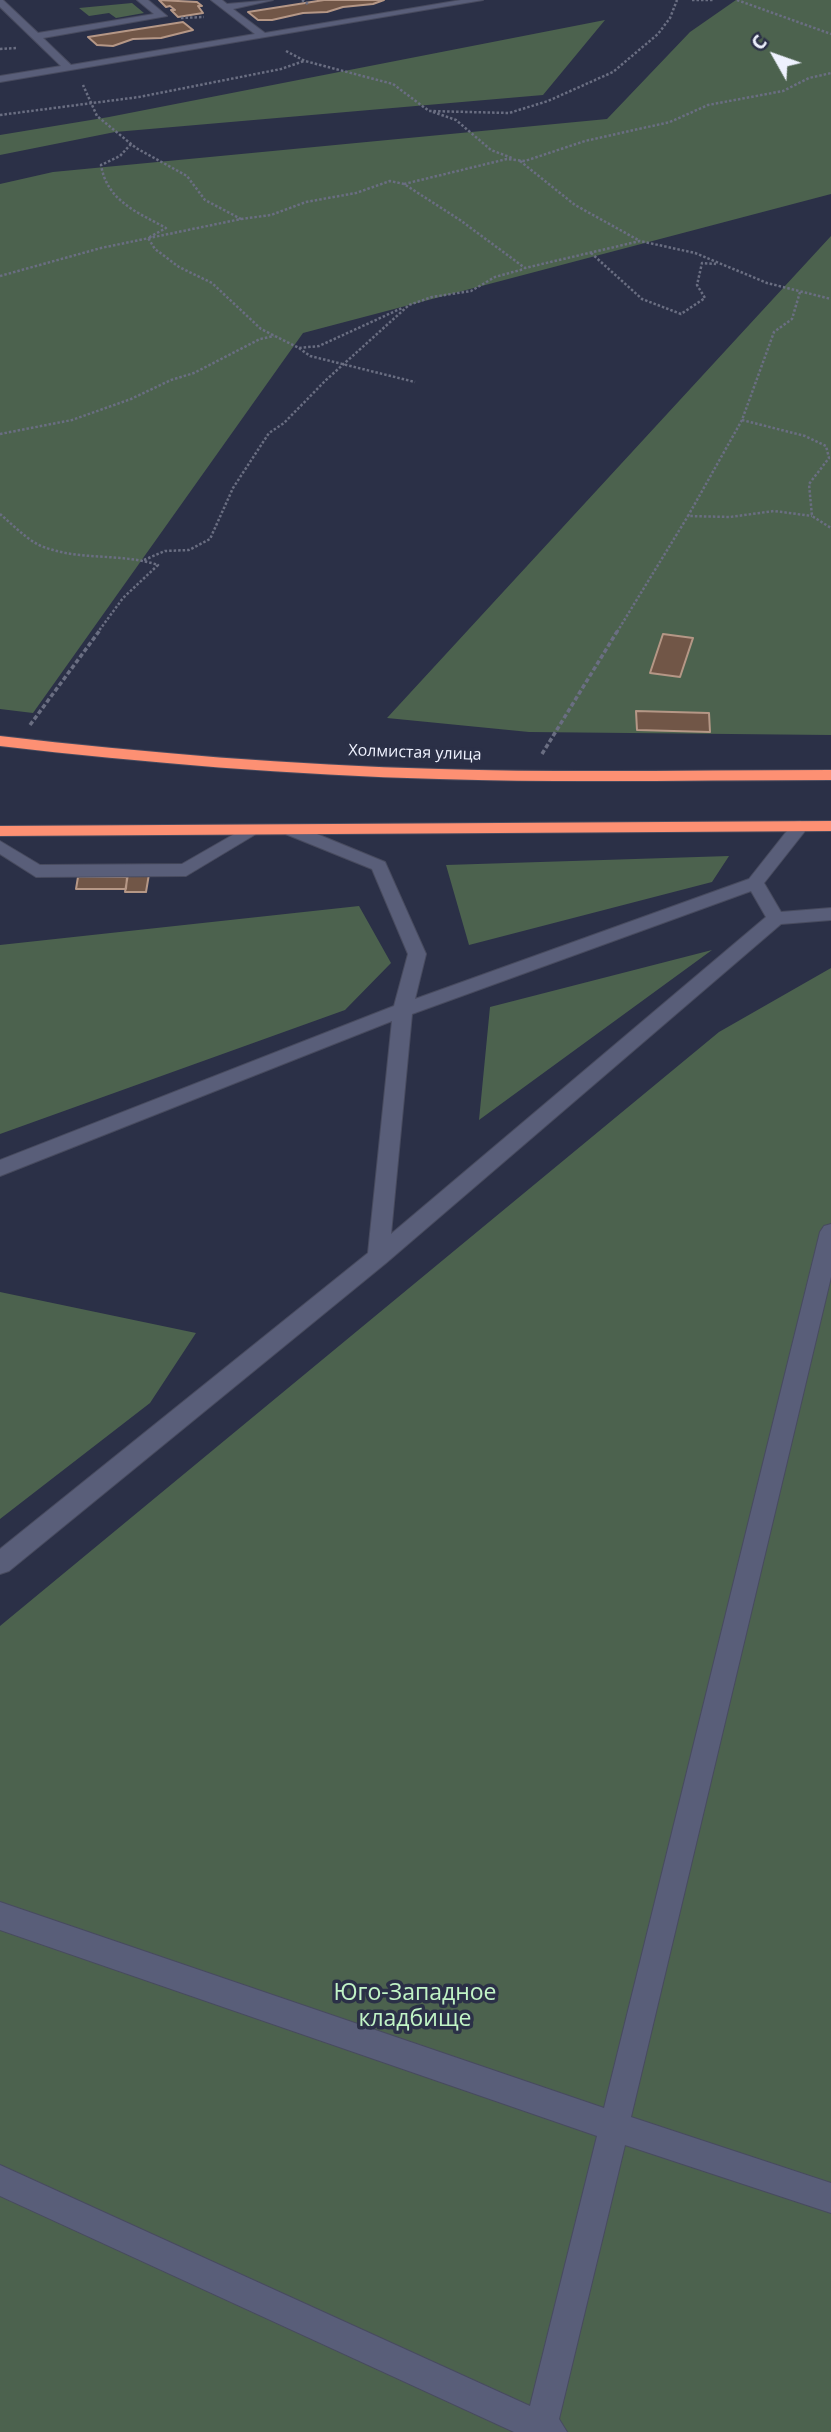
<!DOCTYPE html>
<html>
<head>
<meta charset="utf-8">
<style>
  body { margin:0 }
  #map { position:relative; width:831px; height:2432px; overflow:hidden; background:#2b3047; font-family:"Open Sans",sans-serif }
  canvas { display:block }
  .north { position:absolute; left:740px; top:21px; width:70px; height:70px; -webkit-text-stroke:5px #2b3047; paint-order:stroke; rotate:310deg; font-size:19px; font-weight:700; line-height:28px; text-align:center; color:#eef1fe }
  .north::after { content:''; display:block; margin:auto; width:24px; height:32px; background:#eef1fe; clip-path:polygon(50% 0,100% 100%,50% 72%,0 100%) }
</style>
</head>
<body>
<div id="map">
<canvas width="831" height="2432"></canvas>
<div class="north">С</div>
</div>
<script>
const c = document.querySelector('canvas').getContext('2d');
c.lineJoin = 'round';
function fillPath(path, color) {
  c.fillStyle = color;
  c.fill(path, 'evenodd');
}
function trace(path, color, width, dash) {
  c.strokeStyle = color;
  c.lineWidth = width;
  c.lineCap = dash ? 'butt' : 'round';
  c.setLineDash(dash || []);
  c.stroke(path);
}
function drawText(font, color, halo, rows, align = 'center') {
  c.font = font + ' "Open Sans",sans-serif';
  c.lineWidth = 7;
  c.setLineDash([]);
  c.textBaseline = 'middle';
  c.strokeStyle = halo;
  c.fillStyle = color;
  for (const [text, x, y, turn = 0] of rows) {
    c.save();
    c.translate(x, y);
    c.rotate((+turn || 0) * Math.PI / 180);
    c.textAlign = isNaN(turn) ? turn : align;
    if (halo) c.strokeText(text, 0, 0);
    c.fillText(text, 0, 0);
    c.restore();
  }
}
fillPath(new Path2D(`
  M736 0H831V194L303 333 33 713 0 709V184L53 172 607 119 690 32Z
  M132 3 144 13 116 18 109 13 89 16 79 8Z
  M605 20 543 95 115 132 0 155V135L109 117Z
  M831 236V735L529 732 387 718Z
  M729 856 712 882 469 945 446 865Z
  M359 906 391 963 345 1010 0 1134V945Z
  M712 950 479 1120 490 1007Z
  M831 968V2432H0V1626L719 1032Z
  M0 1292 196 1333 150 1403 0 1519Z`), '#4c624e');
const building = new Path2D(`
  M159 0 197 2 202 6H198L203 13 178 17 171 10H175L170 6 166 7Z
  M324 0H384L373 4 343 7 327 12 303 13 272 20H258L248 12Z
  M183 22 193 30 161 38 133 39 113 46 97 45 88 37Z
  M663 634 693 638 680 677 650 673Z
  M636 711 709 713 710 732 637 730Z
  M128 874H149L146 892H125Z
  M78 877H127L126 889H76Z`);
fillPath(building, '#715647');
trace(building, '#b59786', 2);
const minor = new Path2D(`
  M0 0H3L38 33 154 14 137 0H148L167 16 43 38 71 65 255 34 211 0H222L227 4 273 0 233 9 265 33 461 0H483L0 82V76L61 66 0 7Z
  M800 821 809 826 764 883 781 912 831 908V920L781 924 386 1263 9 1571 0 1574V1549L368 1253 392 1021 0 1176V1160L394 1006 408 954 372 869 283 833 280 829 283 825H295L385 862 426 954 415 999 749 879 794 822ZM751 891 766 917 391 1234 412 1014Z
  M250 825 256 826 259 830 256 834 186 876 36 877 0 854V841L40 865 182 864Z
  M831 1224V1277L631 2117 831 2183V2213L625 2145 559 2419 567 2432H514L0 2196V2165L530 2406 597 2136 0 1930V1902L604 2108 820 1232 824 1226Z`);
const highway = new Path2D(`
  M0 736C146 753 292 765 439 769 569 773 700 770 831 770V780C700 780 569 783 439 779 292 775 146 763 0 746Z
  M831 821V831L0 836V826Z`);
trace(minor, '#484b5f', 2);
trace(highway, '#484b5f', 2);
trace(new Path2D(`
  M302 0 308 4
  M692 0H714
  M737 0 831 34
  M181 18 204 17
  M0 49 17 48
  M286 51 305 61 393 84 429 111 509 113 548 101 613 72 658 34 670 18 677 0
  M433 112 456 120 491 150 512 158
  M0 115 139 97 281 69 304 61
  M131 144 120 156 101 165C107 201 137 212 166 228L148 238 155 249 179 267 212 283 261 329 299 348 319 346 402 308
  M520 161 575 205 640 241
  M404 184 507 159 525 161 585 141 670 122 708 105 783 91 809 78 831 73
  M241 219 271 215 306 202 356 193 390 181 404 184 460 220 525 268 640 241 695 253 767 283 831 299
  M591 253 642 299 681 314 705 298 697 285 702 263 716 264
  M0 276 101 248 241 219 205 200 187 176 136 148 97 116 83 85
  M800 292 792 319 774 332 742 420 805 436 826 446 829 458 809 484 812 516 831 528
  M299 348 310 356 415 382
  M742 420 688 516 730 517 774 511 812 516
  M0 434 72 420 131 399 171 380 194 373 260 339 274 336
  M0 514C12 524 25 538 39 545 78 562 119 552 158 565L123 598 98 632
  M144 560 165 551 189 550 210 539 233 488 269 433 284 423 326 380 409 305 432 297 471 291 495 277 524 269
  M617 632 688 516`), '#6a6e82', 2.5, [2.5, 2]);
trace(new Path2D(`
  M30 725 100 630
  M542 754 618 630`), '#6a6e82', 3.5, [4.5, 2.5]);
fillPath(minor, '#595e79');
fillPath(highway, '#fd9073');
drawText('16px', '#eef1fe', '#2b3047', [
  ["Холмистая улица",415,753,2]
]);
drawText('23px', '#c1f4c6', '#2b3047', [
  ["Юго-Западное",415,1993],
  ["кладбище",415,2019]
]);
</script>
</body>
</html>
